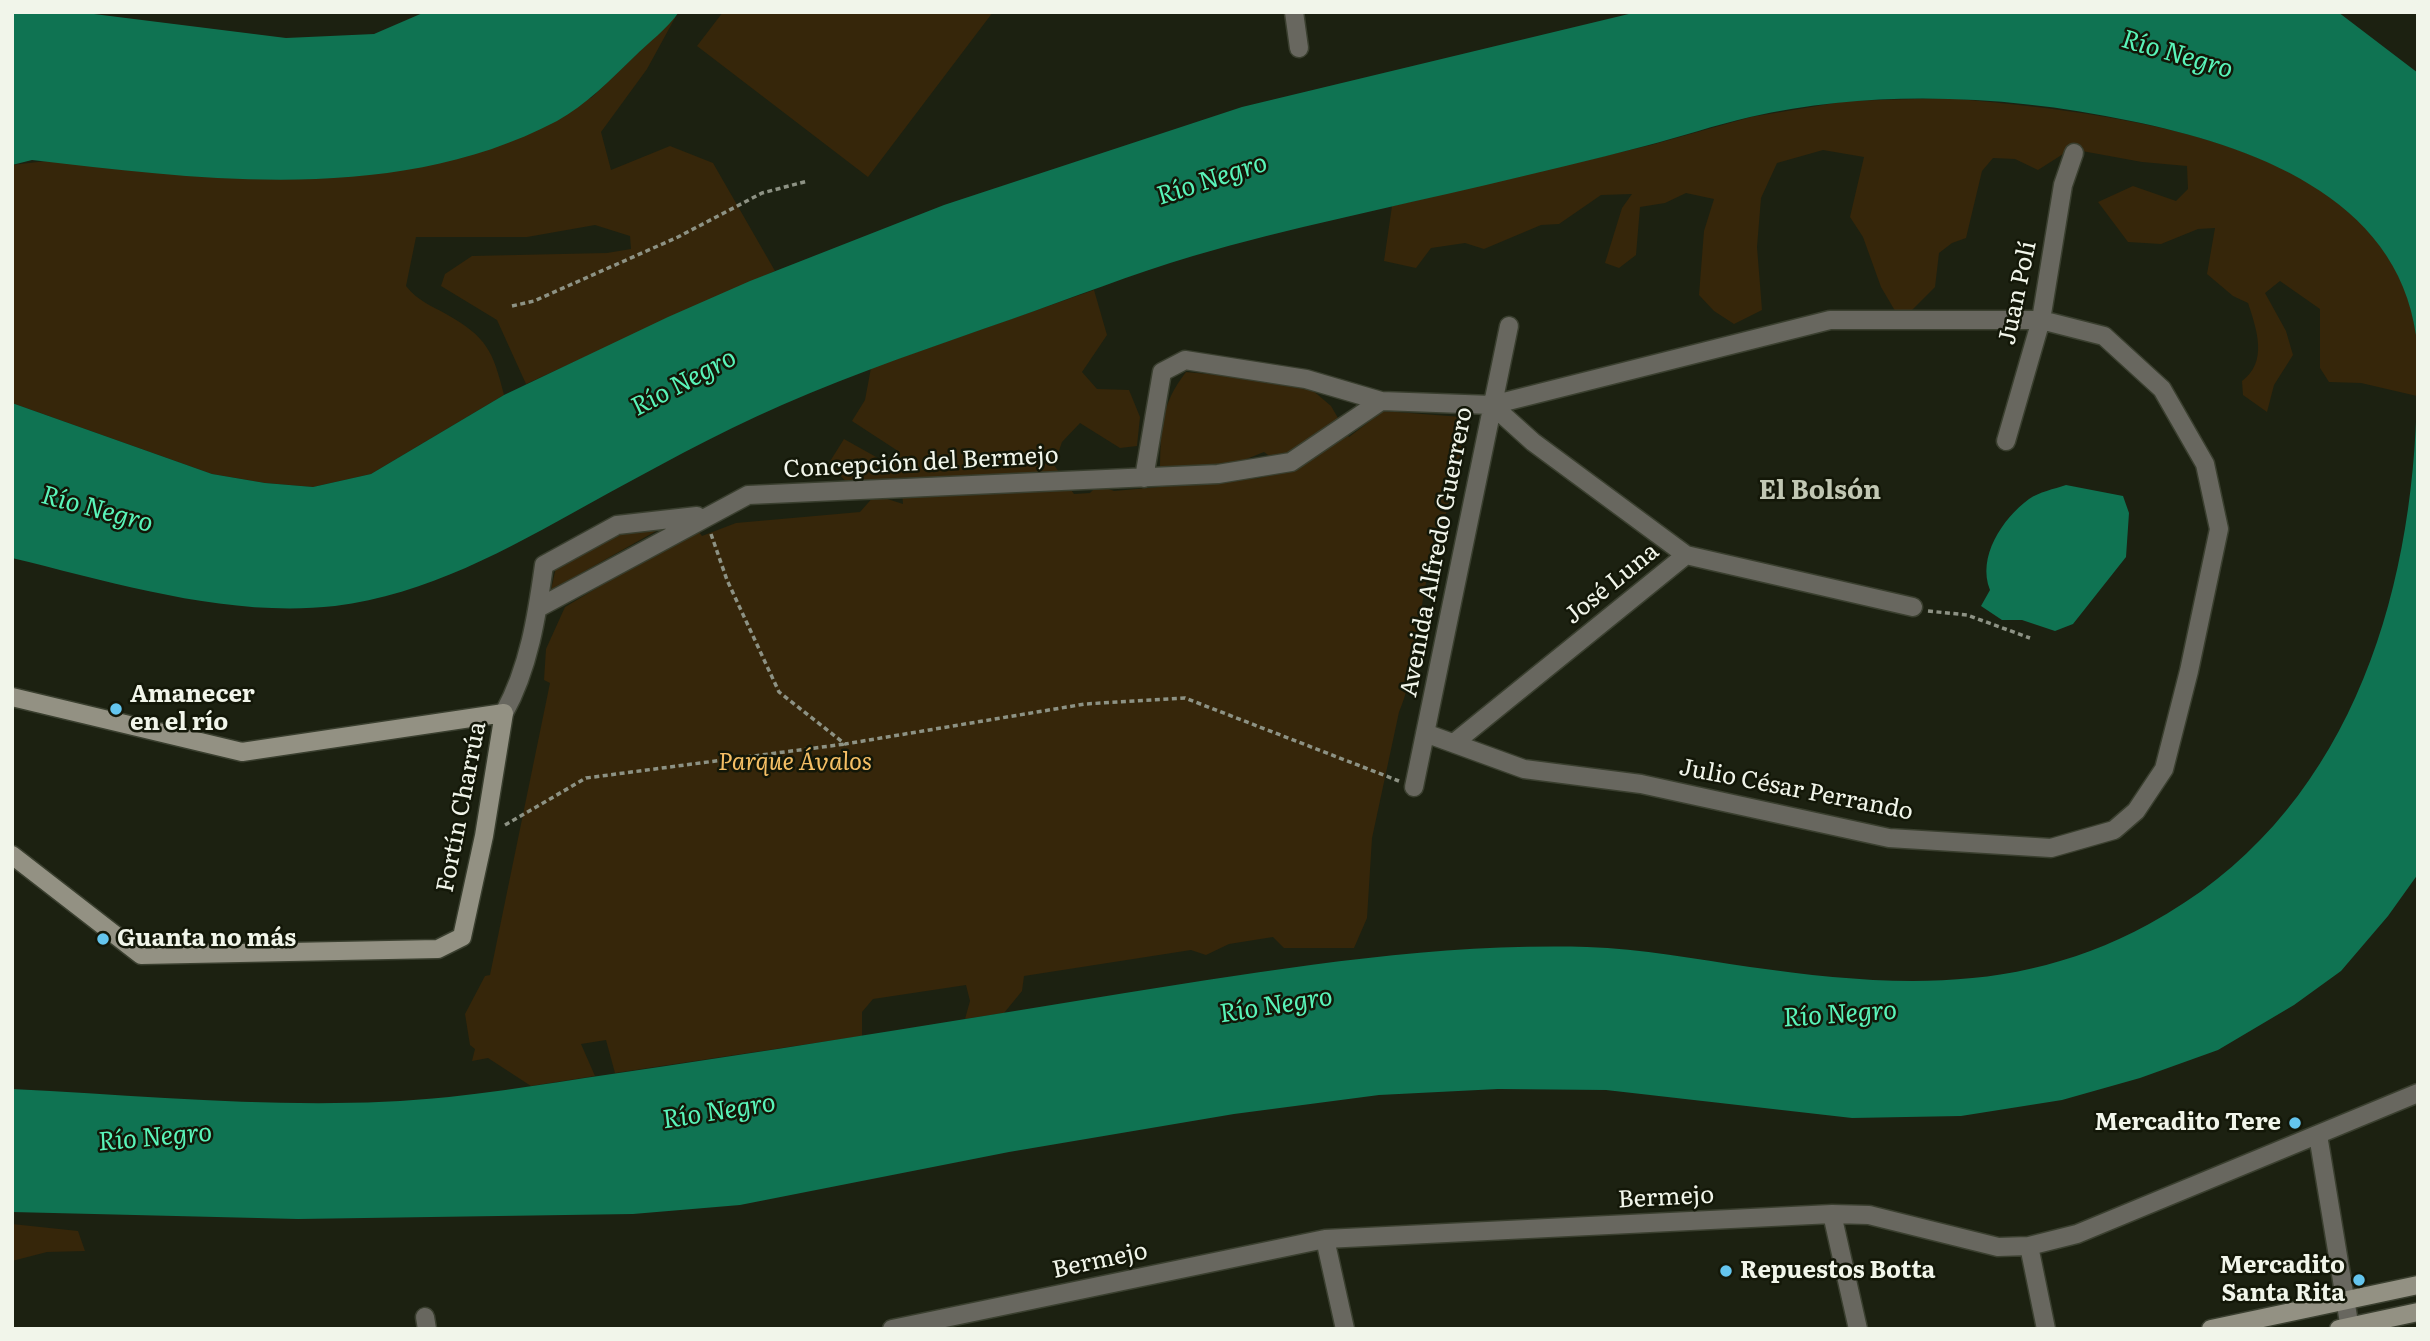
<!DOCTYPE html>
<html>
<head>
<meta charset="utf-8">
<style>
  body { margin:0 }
  #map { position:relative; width:2430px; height:1341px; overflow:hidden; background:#1c2111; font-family:Literata,serif }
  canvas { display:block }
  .frame { position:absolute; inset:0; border:14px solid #f1f5ea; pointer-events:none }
</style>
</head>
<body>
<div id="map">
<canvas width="2430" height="1341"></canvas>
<div class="frame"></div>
</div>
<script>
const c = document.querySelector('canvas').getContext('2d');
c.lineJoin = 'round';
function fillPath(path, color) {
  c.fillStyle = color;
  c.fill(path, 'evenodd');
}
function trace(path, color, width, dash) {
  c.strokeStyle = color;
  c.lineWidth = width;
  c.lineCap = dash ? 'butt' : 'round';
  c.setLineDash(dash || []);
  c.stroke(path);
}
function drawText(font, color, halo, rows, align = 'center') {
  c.font = font + ' Literata,serif';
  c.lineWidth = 5;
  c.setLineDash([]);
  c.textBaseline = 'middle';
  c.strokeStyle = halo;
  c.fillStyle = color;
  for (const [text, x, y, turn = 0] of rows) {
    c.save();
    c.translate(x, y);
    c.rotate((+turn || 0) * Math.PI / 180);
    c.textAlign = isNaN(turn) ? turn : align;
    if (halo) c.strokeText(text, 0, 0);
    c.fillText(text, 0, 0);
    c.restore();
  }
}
fillPath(new Path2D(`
  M723 12H993L868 177 697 46Z
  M676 16 647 69 601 132 611 170 670 146 713 163 775 271 526 384 497 320 441 286 445 274 472 256 607 253 631 249 630 236 595 225 527 237H416L406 286C418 301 430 305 446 314 487 337 493 351 504 395L371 474 313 487 265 483 212 474 12 403V165L591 98Z
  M1949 98C2104 113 2388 136 2416 332 2419 353 2417 375 2417 396L2361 383 2329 382 2320 368V309L2280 281 2265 293 2286 331 2293 355 2274 385 2267 412 2243 395 2242 381C2268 362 2257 330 2248 303L2233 296 2207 274 2215 228 2198 229 2161 244 2128 242 2098 202 2133 186 2176 201 2188 189 2187 166 2142 162 2071 149 2038 170 2015 159 1993 158 1982 171 1966 238 1952 243 1939 253 1935 287 1901 321 1881 287 1863 237 1850 217 1864 157 1823 150 1777 163 1761 198 1757 247 1762 310 1734 324 1714 311 1699 295 1704 231 1714 199 1686 193 1665 203 1640 207 1636 255 1619 268 1605 263 1622 208 1632 194 1601 195 1559 224 1541 225 1484 249 1465 243 1431 248 1416 268 1384 261 1392 206 1651 145 1751 117 1847 101Z
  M1094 290 1107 335 1082 372 1097 389 1129 390 1140 417 1137 446 1120 448 1080 423 1062 442 1054 465 1074 494 1090 493 1098 485 1114 491 1259 478 1289 470 1264 452 1234 464 1194 474 1160 467C1161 427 1161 404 1186 372L1304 383 1331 406 1349 437 1383 411 1462 417 1458 436 1463 450 1437 547 1434 545C1430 565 1425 585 1422 605 1415 641 1414 677 1399 712L1372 838 1367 918 1354 948H1284L1273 937 1229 944 1206 955 1191 950 1024 976 1022 991 1004 1013 965 1019 970 1001 966 985 873 999 862 1012V1036L615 1073 606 1040 581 1044 595 1076 531 1086 488 1058 472 1061 475 1049 470 1045 465 1014 485 976 490 975 550 683 544 680 546 649 565 607 682 537 699 532 702 536 736 523 860 512 875 495 903 504 902 491 849 485 829 463 844 439 885 462 898 451 852 421 865 400 871 368Z
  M658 530 551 590 556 567 619 535Z
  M12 1224 78 1231 85 1251 47 1252 12 1261Z`), '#36260a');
fillPath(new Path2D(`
  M12 12H78L286 38 374 34 425 12H679C667 29 648 43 634 57 610 80 586 105 557 121 397 205 204 180 32 160L12 165Z
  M1637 12H2338L2418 73V874L2388 916 2341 971 2294 1005 2218 1050 2140 1078 2062 1100 1961 1116 1852 1118 1606 1090 1498 1089 1379 1095 1234 1114 1009 1152 740 1205 633 1214 298 1219 12 1212V1089C157 1096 305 1112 449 1097 522 1089 594 1076 666 1066 819 1043 972 1018 1125 993 1279 969 1431 943 1587 947 1642 949 1696 959 1750 967 1892 987 2019 995 2149 924 2346 818 2414 602 2417 390 2418 372 2419 353 2416 335 2397 196 2249 145 2131 121 2007 95 1874 89 1750 117 1715 125 1680 137 1645 146 1592 160 1539 172 1486 185 1388 208 1289 228 1193 256 1132 274 1072 298 1012 319 935 346 857 372 782 405 715 434 651 470 587 505 508 549 426 595 335 606 227 618 116 583 12 558V403L212 474 265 483 313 487 371 474 504 395 668 317 750 281 944 205 1242 107Z
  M2066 485 2123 496 2129 513 2126 557 2073 624 2055 631 2022 620H2002L1981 606 1990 590C1977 557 2002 519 2029 499 2039 492 2054 489 2066 485Z`), '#0f7352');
const street = new Path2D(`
  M1294 12 1299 48
  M1492 405 1533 442 1686 555 1913 607
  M2006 441 2041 320 2063 185 2074 153
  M1144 478 1162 372 1185 360 1306 379 1381 401
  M538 608 748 495 1218 474 1291 462 1381 401 1492 405 1830 320H2041L2104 336 2162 389 2205 464 2219 529 2189 671 2164 769 2136 811 2114 830 2051 848 1889 838 1641 784 1524 769 1425 733
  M504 713C529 668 537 615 544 565L617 525 697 516
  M1454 743 1686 555
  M1414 787 1509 326
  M2318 1135 2350 1329
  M1832 1214 1858 1329
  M1325 1239 1345 1329
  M2029 1246 2046 1329
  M425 1317 427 1329
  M892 1329 1325 1239 1832 1214 1869 1215 1998 1247 2029 1246 2077 1234 2418 1093`);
const secondary = new Path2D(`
  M12 697 242 752 504 713 484 836 462 937 438 949 141 955 12 855
  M2211 1329 2418 1285
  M2339 1329 2418 1312`);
trace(street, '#3a3f2f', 21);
trace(secondary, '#3a3f2f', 21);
trace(new Path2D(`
  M512 306 534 301 678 237 762 193 808 181
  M711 534 727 580 779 692 845 744 1085 704 1185 698 1399 781
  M1928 611 1967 615 2030 638
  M505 825 586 778 845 744`), '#8d9284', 3.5, [5, 3.5]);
trace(street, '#68675f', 18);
trace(secondary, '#939183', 18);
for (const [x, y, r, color] of [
  [116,709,7,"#64c5ee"],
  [103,939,7,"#64c5ee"],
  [2295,1123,7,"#64c5ee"],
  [1726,1271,7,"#64c5ee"],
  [2359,1280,7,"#64c5ee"]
]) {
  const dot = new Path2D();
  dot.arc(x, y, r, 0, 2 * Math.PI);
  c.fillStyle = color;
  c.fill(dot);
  trace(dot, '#131708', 2.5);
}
drawText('24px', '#f1f5ea', '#131708', [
  ["Juan Polí",2018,293,-78],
  ["Concepción del Bermejo",921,463,-3],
  ["Avenida Alfredo Guerrero",1437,552,-79],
  ["José Luna",1612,584,-39],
  ["Julio César Perrando",1796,790,11],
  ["Fortín Charrúa",462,807,-79],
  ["Bermejo",1666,1198,-3],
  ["Bermejo",1100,1261,-12]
]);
drawText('bold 24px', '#f1f5ea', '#131708', [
  ["Amanecer",130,695],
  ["en el río",130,723],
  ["Guanta no más",117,939],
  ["Mercadito Tere",2281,1123,"right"],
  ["Mercadito",2345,1266,"right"],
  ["Santa Rita",2345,1294,"right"],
  ["Repuestos Botta",1740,1271]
], 'left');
drawText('italic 24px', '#f5bf65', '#131708', [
  ["Parque Ávalos",795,763]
]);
drawText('italic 26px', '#59f4b9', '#131708', [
  ["Río Negro",2177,55,16],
  ["Río Negro",1212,180,-18],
  ["Río Negro",684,383,-28],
  ["Río Negro",97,510,15],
  ["Río Negro",1276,1006,-9],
  ["Río Negro",1840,1015,-4],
  ["Río Negro",719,1112,-9],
  ["Río Negro",155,1138,-5]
]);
drawText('bold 26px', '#c1c7b3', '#131708', [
  ["El Bolsón",1820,491]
]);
</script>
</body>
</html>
